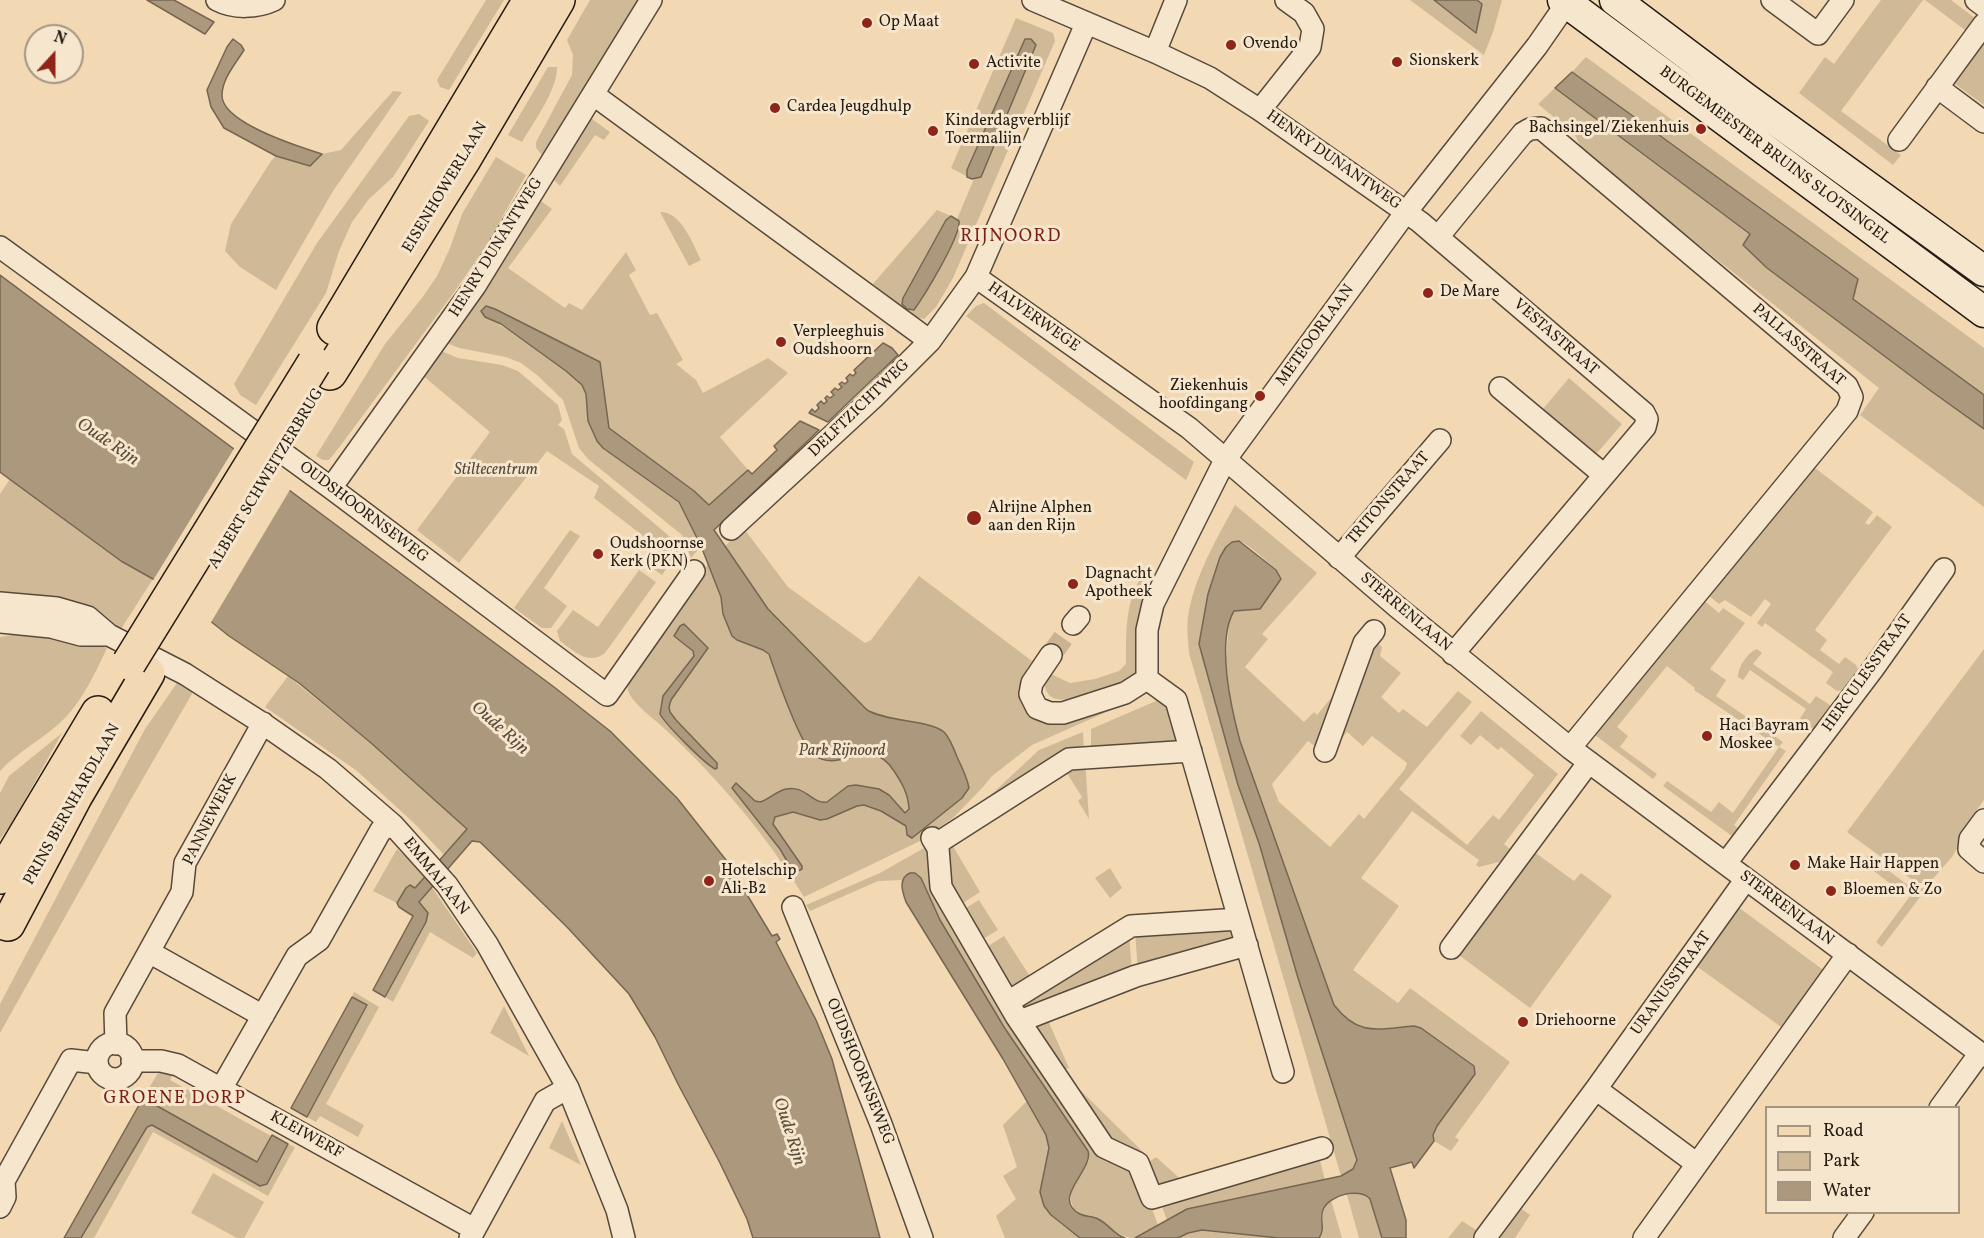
<!DOCTYPE html>
<html>
<head>
<meta charset="utf-8">
<style>
  body { margin:0 }
  #map { position:relative; width:1984px; height:1238px; overflow:hidden; background:#f2d9b3; font-family:Vollkorn,serif }
  canvas { display:block }
  .legend { position:absolute; left:1765px; top:1106px; width:195px; height:108px; box-sizing:border-box; background:#f7e6ce; border:2px solid #a39582; margin:0; padding:8px 10px; list-style:none; font-size:18px; color:#241b11 }
  .legend li { display:flex; align-items:center; gap:12px; height:30px }
  .legend b { width:30px; border:2px solid #a39582 }
  .north { position:absolute; left:24px; top:24px; width:60px; height:60px; box-sizing:border-box; background:#f7e6ce; border:2px solid #a39582; border-radius:50%; rotate:21deg; font-size:16px; font-weight:700; line-height:24px; text-align:center; color:#241b11 }
  .north::after { content:''; display:block; margin:auto; width:21px; height:27px; background:#8f2418; clip-path:polygon(50% 0,100% 100%,50% 72%,0 100%) }
</style>
</head>
<body>
<div id="map">
<canvas width="1984" height="1238"></canvas>
<ul class="legend">
<li><b style="height:8px;background:#f2d9b3"></b>Road</li>
<li><b style="height:16px;background:#cfb997"></b>Park</li>
<li><b style="height:16px;background:#ac987c"></b>Water</li>
</ul>
<div class="north">N</div>
</div>
<script>
const c = document.querySelector('canvas').getContext('2d');
c.lineJoin = 'round';
function fillPath(path, color) {
  c.fillStyle = color;
  c.fill(path, 'evenodd');
}
function trace(path, color, width, dash) {
  c.strokeStyle = color;
  c.lineWidth = width;
  c.lineCap = dash ? 'butt' : 'round';
  c.setLineDash(dash || []);
  c.stroke(path);
}
function drawText(font, color, halo, rows, align = 'center') {
  c.font = font + ' Vollkorn,serif';
  c.lineWidth = 6;
  c.setLineDash([]);
  c.textBaseline = 'middle';
  c.strokeStyle = halo;
  c.fillStyle = color;
  for (const [text, x, y, turn = 0] of rows) {
    c.save();
    c.translate(x, y);
    c.rotate((+turn || 0) * Math.PI / 180);
    c.textAlign = isNaN(turn) ? turn : align;
    if (halo) c.strokeText(text, 0, 0);
    c.fillText(text, 0, 0);
    c.restore();
  }
}
fillPath(new Path2D(`
  M486 0H504L449 90 440 87 437 80Z
  M590 0H638L542 155 536 148V142L572 75 573 55 567 40Z
  M1410 0H1434L1476 33 1482 5 1477 0H1502L1493 32 1484 55Z
  M1881 0H1923L1841 111 1901 155 1893 165 1799 93 1825 57 1834 64Z
  M1925 0H1951L1979 21 1969 33Z
  M1016 18 1053 33 1055 41 953 278 936 307 924 319 915 317 873 284 937 210 951 216 946 220 903 298 902 304 911 311 915 310 922 299 959 221 957 219 974 179 981 177 1036 45 967 177 972 179 951 168Z
  M1984 38V105L1951 81Z
  M1586 57 1984 348V395L1853 299 1858 279 1572 72Z
  M548 67H557C558 89 533 123 522 142L508 135Z
  M1555 88 1751 234 1744 245 1767 268 1931 391 1984 429V507L1860 415 1879 388 1584 154 1575 135 1538 104Z
  M393 91 402 92 333 191 276 290 240 267 225 251 231 224 271 161 276 156 310 166 322 154 341 150Z
  M419 114 429 121 393 177 369 199 352 222 339 251 326 293 256 405 240 395 234 384 317 243 409 116Z
  M588 116 610 132 604 140 595 135 560 186 551 177Z
  M496 157 526 175 486 246 455 291 341 445 329 460H323L316 456 385 344 422 298 437 276 450 248 462 214Z
  M538 199 552 209 508 268 565 308 569 303 582 310 626 252 636 270 629 275 650 315 657 313 683 360 676 364 696 380 703 393 768 358 788 373 720 437 748 470 710 505 694 491 609 428 600 362 495 309 485 317C503 325 580 375 585 391 593 415 583 425 603 448L676 498 701 546 691 558 682 535 588 459 579 448 563 400 537 375 521 363 506 357 459 348 445 342Z
  M660 212C682 212 692 243 701 260L689 266Z
  M984 303 1194 462 1186 480 966 316 976 306Z
  M439 350 458 358 502 365 518 371 558 405 562 420 558 425 564 429 572 454 675 541 684 569 672 561 662 575 648 565 660 549 594 498 599 486 547 451 459 563 417 530 490 432 421 374Z
  M1569 378 1622 424 1591 460 1538 415Z
  M1811 465 1873 512 1865 523 1869 525 1877 515 1892 527 1815 630 1827 640 1820 650 1839 664 1845 657 1856 665 1859 672 1846 690 1837 691 1826 683 1833 672 1765 623 1762 627 1757 623 1771 604 1765 599 1751 617 1725 600 1719 604 1707 594Z
  M10 479 153 579 121 629 70 608 0 591V494Z
  M1235 505 1317 573 1262 634 1268 639 1245 667 1304 722 1314 712 1317 715 1346 680 1320 750 1308 741 1272 784 1279 802 1330 847 1359 814 1364 819 1405 769 1407 763 1372 736 1363 746 1347 732 1328 754 1372 639 1382 647 1380 656 1401 673 1381 697 1399 713 1403 709 1427 727 1458 691 1472 702 1399 789 1467 845 1493 815 1499 820 1534 775 1501 747 1498 750 1480 735 1471 745 1460 736 1481 711 1558 774 1504 844 1511 850 1503 861 1479 867 1476 865 1479 860 1412 811 1361 878 1399 906 1353 970 1398 1003 1410 988 1510 1062 1455 1137 1459 1140 1451 1151 1434 1141 1433 1135 1437 1126 1475 1074 1474 1066 1440 1041 1377 1029H1363L1353 1025 1342 1016 1334 1006 1240 741 1232 711 1226 661 1229 620 1234 611 1276 569C1268 563 1248 543 1239 541 1234 540 1229 544 1226 547L1208 594 1199 644 1238 785 1259 843 1298 978 1357 1160 1353 1169 1341 1176 1189 653C1188 639 1186 625 1189 611 1196 574 1217 538 1235 505Z
  M570 530 580 536 544 588 567 606 551 628H542L514 608Z
  M745 530 788 587 865 643 871 640 919 576 1032 661C1014 686 1018 692 1035 715L1129 702 1032 745 992 776 983 787 953 818 918 842 804 897C765 833 720 781 666 730 656 720 631 703 628 690 627 686 628 680 628 676L708 564 737 534Z
  M639 570 656 582 605 653C588 666 574 651 560 641L557 631 573 610 598 627Z
  M1143 580 1150 584V588L1139 613 1138 665 1137 673 1132 680 1067 699C1052 702 1044 694 1044 679L1049 673 1070 683 1095 679 1119 671 1126 664C1126 635 1125 606 1139 581Z
  M1701 598 1719 613 1723 608 1745 623 1710 669 1726 680 1716 696 1783 742 1779 747 1786 751 1734 825 1742 831 1736 839 1663 786 1667 781 1711 812 1719 802 1733 813 1779 747 1694 690 1695 688 1667 666 1617 727 1628 736 1620 747 1657 774 1653 779 1591 732Z
  M24 633 71 637 107 648C96 672 84 697 66 717 46 738 19 750 0 771V637Z
  M1757 649 1762 653 1753 664 1810 704 1816 696 1830 705C1829 717 1823 724 1812 728L1799 720 1806 709 1750 670 1743 680 1738 677C1738 667 1748 652 1757 649Z
  M1984 649V800L1961 831 1965 836 1952 857 1931 881 1918 884 1847 832Z
  M288 676 370 743 467 829 444 855 415 824 357 771 265 707Z
  M177 683 193 692 130 801 0 1033V1004L145 729Z
  M1160 695 1168 702 1184 747 1091 755V729L1156 701Z
  M1083 732 1084 756 966 818 1039 750Z
  M62 733 12 823 0 839V793L9 776Z
  M1085 760 1089 819 1078 801 1082 797 1063 767Z
  M950 841 980 892 957 907 940 846Z
  M931 844 940 890 1091 1136 1136 1166 1158 1225C1150 1230 1142 1237 1133 1238 1122 1238 1083 1216 1074 1209 1065 1191 1077 1179 1087 1164L1089 1160 1088 1151 1004 1027 940 920 921 878 905 876 902 880 878 881 810 911 806 905 880 873Z
  M397 849 427 875 414 888H406L397 903 373 891Z
  M1533 851 1574 881 1581 873 1612 896 1530 1008 1455 952Z
  M1868 855 1909 886 1906 890 1902 888 1900 891 1862 862Z
  M1110 868 1122 888 1110 898 1095 878Z
  M431 886 477 953 473 958 430 932 393 1002 385 997 426 922 428 913 419 902Z
  M1916 888H1927L1882 947 1876 942Z
  M979 900 998 930 978 942 959 912Z
  M1734 904 1826 972 1784 1029 1692 963Z
  M1231 922 1237 944 1138 973 1135 930Z
  M1129 931 1132 975 1021 1018 1013 1004Z
  M1004 936 1033 981 1009 997 982 950Z
  M354 992 379 1007 326 1104 364 1125 358 1137 320 1116 316 1122 307 1117 367 1006 352 997Z
  M504 1006 529 1056 490 1033Z
  M1047 1018 1069 1068 1058 1072 1028 1026Z
  M161 1068 175 1069 170 1080 271 1136 257 1163 143 1098Z
  M1069 1079 1145 1154 1138 1159 1107 1145Z
  M1027 1101C1034 1115 1049 1132 1049 1148 1049 1156 1045 1167 1043 1175 1036 1211 1055 1219 1080 1238H1005L996 1216 1016 1199 1003 1176 1017 1167 1003 1125Z
  M562 1121 581 1165 549 1148Z
  M152 1125 267 1184 288 1144 295 1147 268 1196 153 1132 94 1238H82L146 1127Z
  M1318 1153 1325 1180 1187 1209 1167 1220 1160 1201Z
  M1156 1157 1185 1183 1154 1192 1143 1166Z
  M213 1173 264 1202 244 1238H237L191 1213Z
  M1358 1193 1367 1195 1370 1199 1382 1238H1359L1347 1195Z
  M1505 1197 1530 1215 1515 1238H1448L1462 1221 1479 1232Z
  M1331 1200 1342 1238H1319C1327 1225 1317 1212 1331 1200Z
  M1202 1230 1210 1231 1279 1238H1178L1188 1233Z`), '#cfb997');
const water = new Path2D(`
  M147 0H174L214 22 205 34Z
  M1434 0H1477L1482 4 1476 33Z
  M233 39 241 45 244 50C236 63 222 79 222 95 221 123 300 147 322 154L310 166 276 156 224 128 211 107 207 90 227 47Z
  M1025 39H1031L1036 45 981 177 972 179 967 177V170Z
  M1572 72 1858 279 1853 299 1984 395V429L1931 391 1767 268 1743 245 1750 234 1555 88Z
  M951 216 959 221C961 236 924 296 914 310L907 309 902 304 903 298 946 220Z
  M0 275 554 687 610 731 677 798 726 860 772 936 777 934 780 939 776 942 816 1020 832 1059 880 1238H753L747 1219 719 1161 678 1084 655 1037 629 994 567 927 480 842 472 841 419 902 428 913 426 922 385 997 373 990 413 916 399 907 397 903 406 888 410 885 415 888 467 829 371 743 299 683 229 636 199 612 153 579 121 561 0 472Z
  M486 306 495 309 600 362 609 428 694 491 709 505 748 470 752 474 777 450 774 446 800 421 819 430 714 530 768 609 867 710C888 722 929 720 944 732 950 738 954 749 957 757 962 767 967 777 969 788L962 798 912 838 907 835 906 826 881 811 864 805 857 806 827 819 820 820 793 812 775 817 773 824 802 866V869L794 873 780 849 732 788 736 783 755 801 760 802C769 799 777 791 786 789 806 785 811 804 827 802L848 786 856 785 879 789 889 795 905 813 909 809C908 793 902 783 894 771 870 733 841 775 814 755 799 743 776 674 769 654L763 650 737 640 732 636 723 614 721 597 701 546 679 502 603 448 597 441 588 421 586 394 582 385 566 371 501 324 485 317 481 311Z
  M883 343 892 348 898 355 828 422 809 413 812 409 815 412 819 408 817 405 821 401 824 404 827 401 825 398 827 396 830 398 834 395 831 392 835 388 838 390 842 387 839 384 842 382 845 384 848 381 846 378 850 374 853 376 856 373 854 370Z
  M1239 541 1276 570 1281 579 1260 609 1234 611C1216 641 1231 708 1240 741L1334 1005C1359 1037 1377 1029 1414 1026L1421 1028 1474 1066 1475 1074 1437 1126 1433 1135 1434 1141 1414 1168 1412 1162 1390 1168 1406 1220V1238H1382L1370 1199C1360 1187 1328 1195 1323 1210 1319 1220 1326 1228 1319 1238H1279L1202 1230 1188 1233 1178 1238H1135L1187 1209 1341 1176 1353 1169 1357 1160 1298 978 1259 843 1238 785 1199 644 1208 594 1220 557 1226 547 1232 542Z
  M684 624 708 648 671 700 669 707 670 712 676 720 717 763V768L715 769C704 763 666 725 660 714L663 696 694 656 693 651 674 636 680 626Z
  M910 873H915L921 878 940 920 1004 1027 1088 1151C1094 1170 1050 1198 1080 1214 1086 1217 1093 1216 1098 1219 1109 1224 1114 1235 1125 1238H1080L1051 1215 1044 1206 1040 1192 1049 1148 1046 1135 1003 1059 906 902C902 891 898 878 910 873Z
  M352 997 367 1005 307 1117 291 1108Z
  M143 1098 257 1162 272 1135 288 1144 267 1184 260 1186 152 1125 147 1127 81 1238H64Z`);
fillPath(water, '#ac987c');
trace(water, '#766651', 1.5);
fillPath(new Path2D(`
  M235 447 291 488 210 624 152 582Z`), '#f2d9b3');
trace(new Path2D(`
  M1051 655 1073 624`), '#c9b393', 21, [21, 10]);
const street = new Path2D(`
  M217 0C234 9 257 8 274 0
  M1033 0 1155 52 1210 78 1260 110 1420 222 1644 413 1647 419 1645 427 1453 654
  M1772 0 1818 34 1843 0
  M1976 0 1984 6
  M1086 24 976 277 1189 428 1396 606 1570 748 1984 1056
  M1155 52 1176 0
  M1937 87 1984 122
  M594 95 930 341
  M1260 110 1310 47 1313 29 1304 13 1286 0
  M1899 140 1984 24
  M1438 237 1523 133 1530 129 1541 128 1847 386 1852 397 1847 411 1570 748
  M0 247 331 488 607 695 694 571
  M1500 388 1604 475
  M331 488 475 286 651 0
  M731 529 873 398 930 341 976 277
  M1339 558 1440 440
  M0 603 57 608 88 617 109 635 185 674 265 725 328 769 393 825 447 885 487 944 568 1088 617 1210 624 1238
  M0 622 51 627 81 635H109
  M1073 624 1079 617
  M1051 655 1032 683 1030 694 1037 708 1050 713H1063L1125 693 1147 679V630L1153 604 1225 460 1406 212 1537 46 1569 0
  M1147 679 1176 700 1283 1072
  M1325 751 1364 643 1374 631
  M1984 820 1970 839 1969 849 1984 862
  M932 838 938 848 941 887 1016 1016 1104 1147 1138 1163 1152 1198 1322 1148
  M936 844 1069 759 1191 751
  M1726 863 1873 669 1944 569
  M793 907 881 1124 922 1238
  M1451 948 1589 762
  M149 952 263 1016
  M1008 1002 1131 926 1239 919
  M1020 1021 1136 976 1247 945
  M97 1061a18 18 0 1 1 36 0a18 18 0 1 1-36 0Z
  M116 1044 115 1013 182 892 185 863 263 723
  M132 1061H161L178 1065 474 1229
  M221 1089 297 956 319 940 381 830 393 825
  M1596 1089 1697 1164
  M1940 1108 1980 1053
  M0 1207 5 1197 4 1181 71 1060 97 1063
  M470 1238 545 1101 568 1088
  M1485 1238 1596 1089 1746 879
  M1644 1238 1848 954
  M1844 1238 1863 1212`);
const secondary = new Path2D(`
  M1563 0 1984 312
  M1615 0 1745 98 1984 271`);
const primary = new Path2D(`
  M334 328 530 0
  M330 373 463 161 558 0
  M0 877 98 713
  M0 922 8 924 75 797 148 673`);
trace(street, '#584a3a', 24);
trace(secondary, '#241b11', 33);
trace(primary, '#241b11', 36);
trace(street, '#f7e6ce', 21);
trace(secondary, '#f7e6ce', 30);
trace(primary, '#f2d9b3', 33);
const primaryBridge = new Path2D(`
  M129 663 314 363`);
trace(primaryBridge, '#241b11', 36, []);
trace(primaryBridge, '#f2d9b3', 33);
for (const [x, y, r, color] of [
  [867,23,6,"#8f2418"],
  [1231,45,6,"#8f2418"],
  [1397,62,6,"#8f2418"],
  [974,64,6,"#8f2418"],
  [775,108,6,"#8f2418"],
  [1701,129,6,"#8f2418"],
  [933,131,6,"#8f2418"],
  [1428,293,6,"#8f2418"],
  [781,342,6,"#8f2418"],
  [1260,396,6,"#8f2418"],
  [974,518,8,"#8f2418"],
  [598,554,6,"#8f2418"],
  [1073,584,6,"#8f2418"],
  [1707,736,6,"#8f2418"],
  [1795,865,6,"#8f2418"],
  [709,881,6,"#8f2418"],
  [1831,891,6,"#8f2418"],
  [1523,1022,6,"#8f2418"]
]) {
  const dot = new Path2D();
  dot.arc(x, y, r, 0, 2 * Math.PI);
  c.fillStyle = color;
  c.fill(dot);
  trace(dot, '#f7e6ce', 2);
}
drawText('16px', '#241b11', '#f7e6ce', [
  ["Op Maat",879,23],
  ["Ovendo",1243,45],
  ["Sionskerk",1409,62],
  ["Activite",986,64],
  ["Cardea Jeugdhulp",787,108],
  ["Kinderdagverblijf",945,122],
  ["Toermalijn",945,140],
  ["Bachsingel/Ziekenhuis",1689,129,"right"],
  ["De Mare",1440,293],
  ["Verpleeghuis",793,333],
  ["Oudshoorn",793,351],
  ["Ziekenhuis",1248,387,"right"],
  ["hoofdingang",1248,405,"right"],
  ["Alrijne Alphen",988,509],
  ["aan den Rijn",988,527],
  ["Oudshoornse",610,545],
  ["Kerk (PKN)",610,563],
  ["Dagnacht",1085,575],
  ["Apotheek",1085,593],
  ["Haci Bayram",1719,727],
  ["Moskee",1719,745],
  ["Make Hair Happen",1807,865],
  ["Hotelschip",721,872],
  ["Ali-B2",721,890],
  ["Bloemen & Zo",1843,891],
  ["Driehoorne",1535,1022]
], 'left');
drawText('16px', '#241b11', '#f7e6ce', [
  ["BURGEMEESTER BRUINS SLOTSINGEL",1774,156,37],
  ["HENRY DUNANTWEG",1333,161,35],
  ["EISENHOWERLAAN",446,188,-59],
  ["HENRY DUNANTWEG",497,248,-58],
  ["HALVERWEGE",1033,318,35],
  ["METEOORLAAN",1316,336,-54],
  ["VESTASTRAAT",1555,338,41],
  ["PALLASSTRAAT",1798,346,41],
  ["DELFTZICHTWEG",860,409,-44],
  ["ALBERT SCHWEITZERBRUG",267,479,-59],
  ["TRITONSTRAAT",1389,499,-49],
  ["OUDSHOORNSEWEG",363,513,37],
  ["STERRENLAAN",1405,613,40],
  ["HERCULESSTRAAT",1868,674,-54],
  ["PRINS BERNHARDLAAN",73,805,-61],
  ["PANNEWERK",211,820,-63],
  ["EMMALAAN",435,877,51],
  ["STERRENLAAN",1786,909,37],
  ["URANUSSTRAAT",1672,984,-54],
  ["OUDSHOORNSEWEG",859,1072,68],
  ["KLEIWERF",306,1136,29]
]);
drawText('italic 16px', '#574a39', '#f7e6ce', [
  ["Stiltecentrum",496,471],
  ["Park Rijnoord",842,752]
]);
c.letterSpacing = '1.5px';
drawText('18px', '#7a1f14', '#f7e6ce', [
  ["RIJNOORD",1011,238],
  ["GROENE DORP",175,1100]
]);
c.letterSpacing = '0px';
drawText('italic 18px', '#5a4d3c', '#f7e6ce', [
  ["Oude Rijn",107,443,34],
  ["Oude Rijn",499,729,42],
  ["Oude Rijn",788,1132,72]
]);
</script>
</body>
</html>
